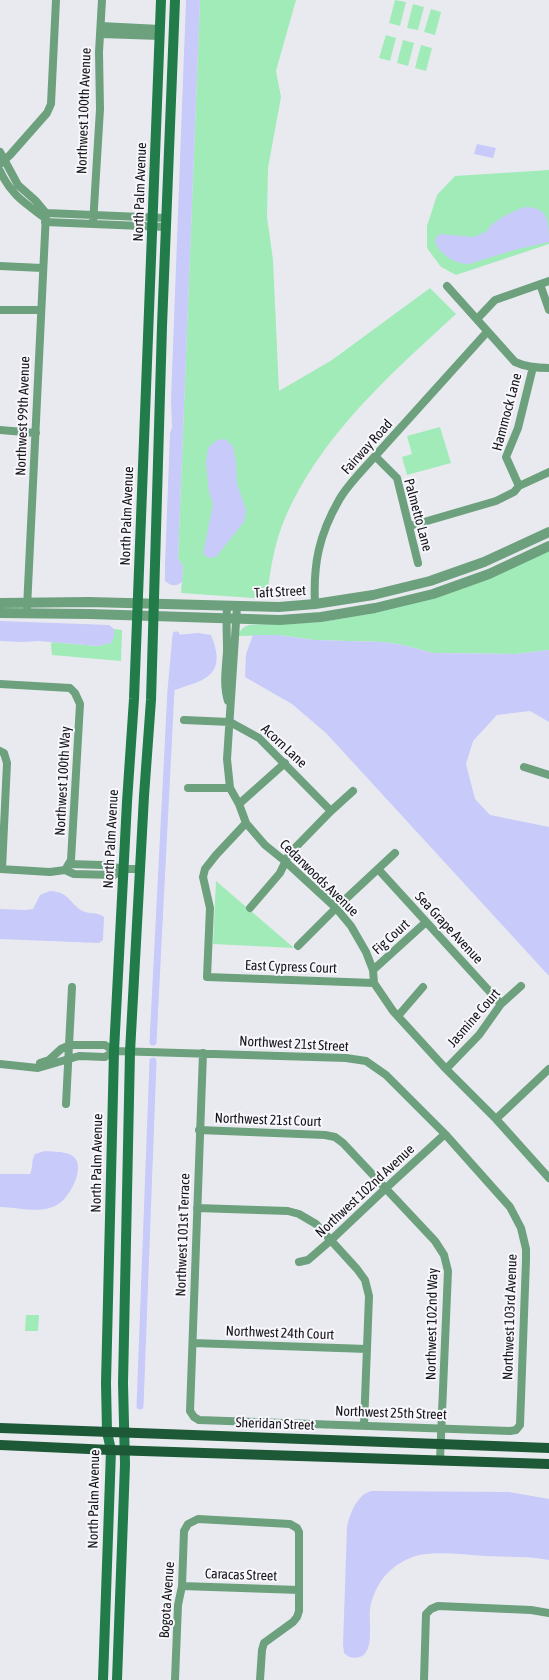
<!DOCTYPE html>
<html>
<head>
<meta charset="utf-8">
<style>
  body { margin:0 }
  canvas { display:block; background:#e9eaf0 }
</style>
</head>
<body>
<canvas width="549" height="1680"></canvas>
<script>
const c = document.querySelector('canvas').getContext('2d');
c.lineJoin = 'round';
function fillPath(path, color) {
  c.fillStyle = color;
  c.fill(path, 'evenodd');
}
function trace(path, color, width, dash) {
  c.strokeStyle = color;
  c.lineWidth = width;
  c.lineCap = dash ? 'butt' : 'round';
  c.setLineDash(dash || []);
  c.stroke(path);
}
function drawText(font, color, halo, rows, align = 'center') {
  c.font = font + ' "Asap Condensed",sans-serif';
  c.lineWidth = 4;
  c.setLineDash([]);
  c.textBaseline = 'middle';
  c.strokeStyle = halo;
  c.fillStyle = color;
  for (const [text, x, y, turn = 0] of rows) {
    c.save();
    c.translate(x, y);
    c.rotate((+turn || 0) * Math.PI / 180);
    c.textAlign = isNaN(turn) ? turn : align;
    if (halo) c.strokeText(text, 0, 0);
    c.fillText(text, 0, 0);
    c.restore();
  }
}
fillPath(new Path2D(`
  M200 0H296L276 71 281 97 268 168 267 217 273 260 279 391 332 360 430 288 456 314C395 370 328 429 291 505 276 534 270 567 267 599L181 593 183 566 178 558Z
  M395 0 406 2 400 26 389 23Z
  M413 4 424 7 418 30 407 28Z
  M431 9 441 12 435 35 424 32Z
  M386 35 396 38 390 61 379 58Z
  M403 40 414 43 408 66 397 63Z
  M421 45 432 48 426 71 415 68Z
  M549 170V244L456 275 441 267 427 248V226L437 195 455 176Z
  M440 427 451 463 407 475 402 457 412 454 407 436Z
  M549 548V650L516 654 433 653 403 645 383 642 314 640 278 635 238 636C240 630 243 627 249 625L321 622 369 614 403 606Z
  M114 629 122 630 121 661 52 655 51 644 52 642 98 646 110 643 113 637Z
  M216 881 294 948 213 944Z
  M26 1315H39L38 1331H25Z`), '#a1ebb9');
fillPath(new Path2D(`
  M186 0H200L178 558 183 566 182 582C176 587 171 586 165 581V564L170 433 172 427 171 400Z
  M477 144 496 148 493 158 474 154Z
  M524 207C549 207 549 221 549 242L514 250 469 264C455 264 438 254 435 240L439 234 474 237 487 231 491 225 504 216Z
  M225 439 233 446 236 462 237 484 246 510 244 522 216 557 209 558 203 554 213 504 209 492 206 463 208 448 217 440Z
  M0 621 109 625 114 629V637L111 643 98 646 39 641 22 642 0 641Z
  M198 633 211 635C222 662 218 677 189 685 182 687 178 690 171 690L176 635Z
  M253 635H278L314 640 383 642 403 645 433 653 516 654 549 650V722L530 711 497 715 473 741 466 764 475 799 490 815 549 827V976L326 733 292 704 245 677 246 654Z
  M50 891C71 892 70 906 85 912 92 914 98 912 104 917L103 940 99 943 0 939V909L26 910 33 909 40 895Z
  M45 1151C54 1152 69 1151 75 1158 85 1170 68 1201 55 1206 38 1214 18 1207 0 1207V1174H30C33 1169 31 1160 35 1154Z
  M371 1491 509 1492 549 1499V1560C528 1556 507 1557 486 1556 464 1555 441 1551 419 1555 410 1557 399 1563 392 1569 381 1577 372 1595 370 1609 368 1625 378 1663 349 1657L344 1653 343 1645 347 1527C350 1513 357 1495 371 1491Z`), '#c8caf9');
trace(new Path2D(`
  M153 1042 171 690 176 635
  M140 1406 153 1061`), '#c8caf9', 7);
trace(new Path2D(`
  M101 26 160 29
  M100 34 160 36
  M0 152 18 185 36 201 46 213 27 608
  M0 164 10 155 47 113 51 104 56 0
  M0 171C11 195 25 203 45 218
  M46 213 165 218
  M45 222 166 227
  M93 224 100 109 99 52 102 0
  M0 266 42 268
  M540 284 549 310
  M447 286 515 362C526 367 537 368 549 368
  M0 310H40
  M477 319 495 300 549 281
  M0 430 36 433
  M376 457 397 478 418 563
  M519 486 506 457 518 428 533 367
  M410 526 496 501 514 492 519 486 549 472
  M315 604C313 564 319 535 339 500 344 491 351 483 358 475L487 332
  M227 607C226 621 227 636 227 651 226 668 223 685 228 701
  M237 607 227 759 230 788 239 804 246 823 265 845 286 862 336 908 351 926 366 952 373 970 374 983 393 1011 446 1069 496 1119 549 1178
  M0 684 70 688 75 693 80 704 71 860 65 870
  M184 720 230 722 259 738 331 811
  M0 751 4 753 7 763 2 869
  M524 767 549 775
  M188 788H230
  M239 804 285 763
  M246 823 216 855 205 869 203 877 210 908 207 977 374 983
  M69 864 102 865 124 869H141
  M0 869 50 872 65 870 74 874 114 875 124 869
  M378 869 501 1004
  M250 908 280 873 289 854 331 811 353 791
  M298 946 336 908 395 853
  M373 970 426 922
  M398 1016 423 987
  M40 1063 49 1060 61 1049 70 1045H105L114 1051
  M0 1064 38 1068 79 1056 105 1057 114 1051 346 1058 366 1061 386 1075 445 1134 510 1207 521 1228 526 1249V1260L520 1425 516 1430 510 1431 199 1420 194 1417 190 1411 203 1053
  M446 1069 479 1035 501 1004 521 986
  M66 1104 72 987
  M496 1119 549 1069
  M199 1130 325 1135 335 1137 343 1143 435 1241 444 1255 448 1271 440 1460
  M197 1208 288 1211 299 1214 316 1224 357 1269 365 1280 369 1296 364 1425
  M299 1262 308 1260 330 1241 386 1188 445 1134
  M193 1343 367 1349
  M182 1586 299 1590
  M175 1680 178 1605 182 1586 184 1531 188 1524 198 1519 290 1524 297 1528 299 1532V1611L297 1617 293 1622 264 1643 262 1650 260 1680
  M424 1680 426 1614 431 1609 438 1606 531 1610 549 1613`), '#6da17e', 8);
trace(new Path2D(`
  M0 603 89 602 279 607 315 604 373 595 430 581 484 562 549 532
  M0 613 89 614 280 620 321 617 375 608 433 594 489 574 549 546`), '#6da17e', 10);
trace(new Path2D(`
  M103 1680 111 1450 107 1432 106 1383 114 1051 127 802 134 699 161 0
  M117 1680 125 1464 123 1383 130 1052 144 796 151 700 162 326 175 0`), '#227c4a', 10);
trace(new Path2D(`
  M0 1428 549 1448
  M0 1445 111 1450 549 1464`), '#1d5936', 10);
drawText('14px', '#161618', '#f7f7fd', [
  ["Northwest 100th Avenue",84,111,-88],
  ["North Palm Avenue",140,192,-88],
  ["Hammock Lane",507,412,-75],
  ["Northwest 99th Avenue",23,416,-88],
  ["Fairway Road",367,447,-48],
  ["Palmetto Lane",418,515,75],
  ["North Palm Avenue",127,516,-88],
  ["Taft Street",280,592,-3],
  ["Acorn Lane",284,746,43],
  ["Northwest 100th Way",63,781,-87],
  ["North Palm Avenue",111,839,-87],
  ["Cedarwoods Avenue",319,878,44],
  ["Sea Grape Avenue",449,928,47],
  ["Fig Court",391,937,-42],
  ["East Cypress Court",291,967,2],
  ["Jasmine Court",474,1018,-49],
  ["Northwest 21st Street",294,1044,3],
  ["Northwest 21st Court",268,1120,2],
  ["North Palm Avenue",97,1163,-89],
  ["Northwest 102nd Avenue",365,1191,-43],
  ["Northwest 101st Terrace",183,1235,-88],
  ["Northwest 103rd Avenue",510,1317,-88],
  ["Northwest 102nd Way",432,1324,-89],
  ["Northwest 24th Court",280,1333,2],
  ["Northwest 25th Street",391,1413,2],
  ["Sheridan Street",275,1424,2],
  ["North Palm Avenue",94,1499,-89],
  ["Caracas Street",241,1575,2],
  ["Bogota Avenue",167,1600,-86]
]);
</script>
</body>
</html>
